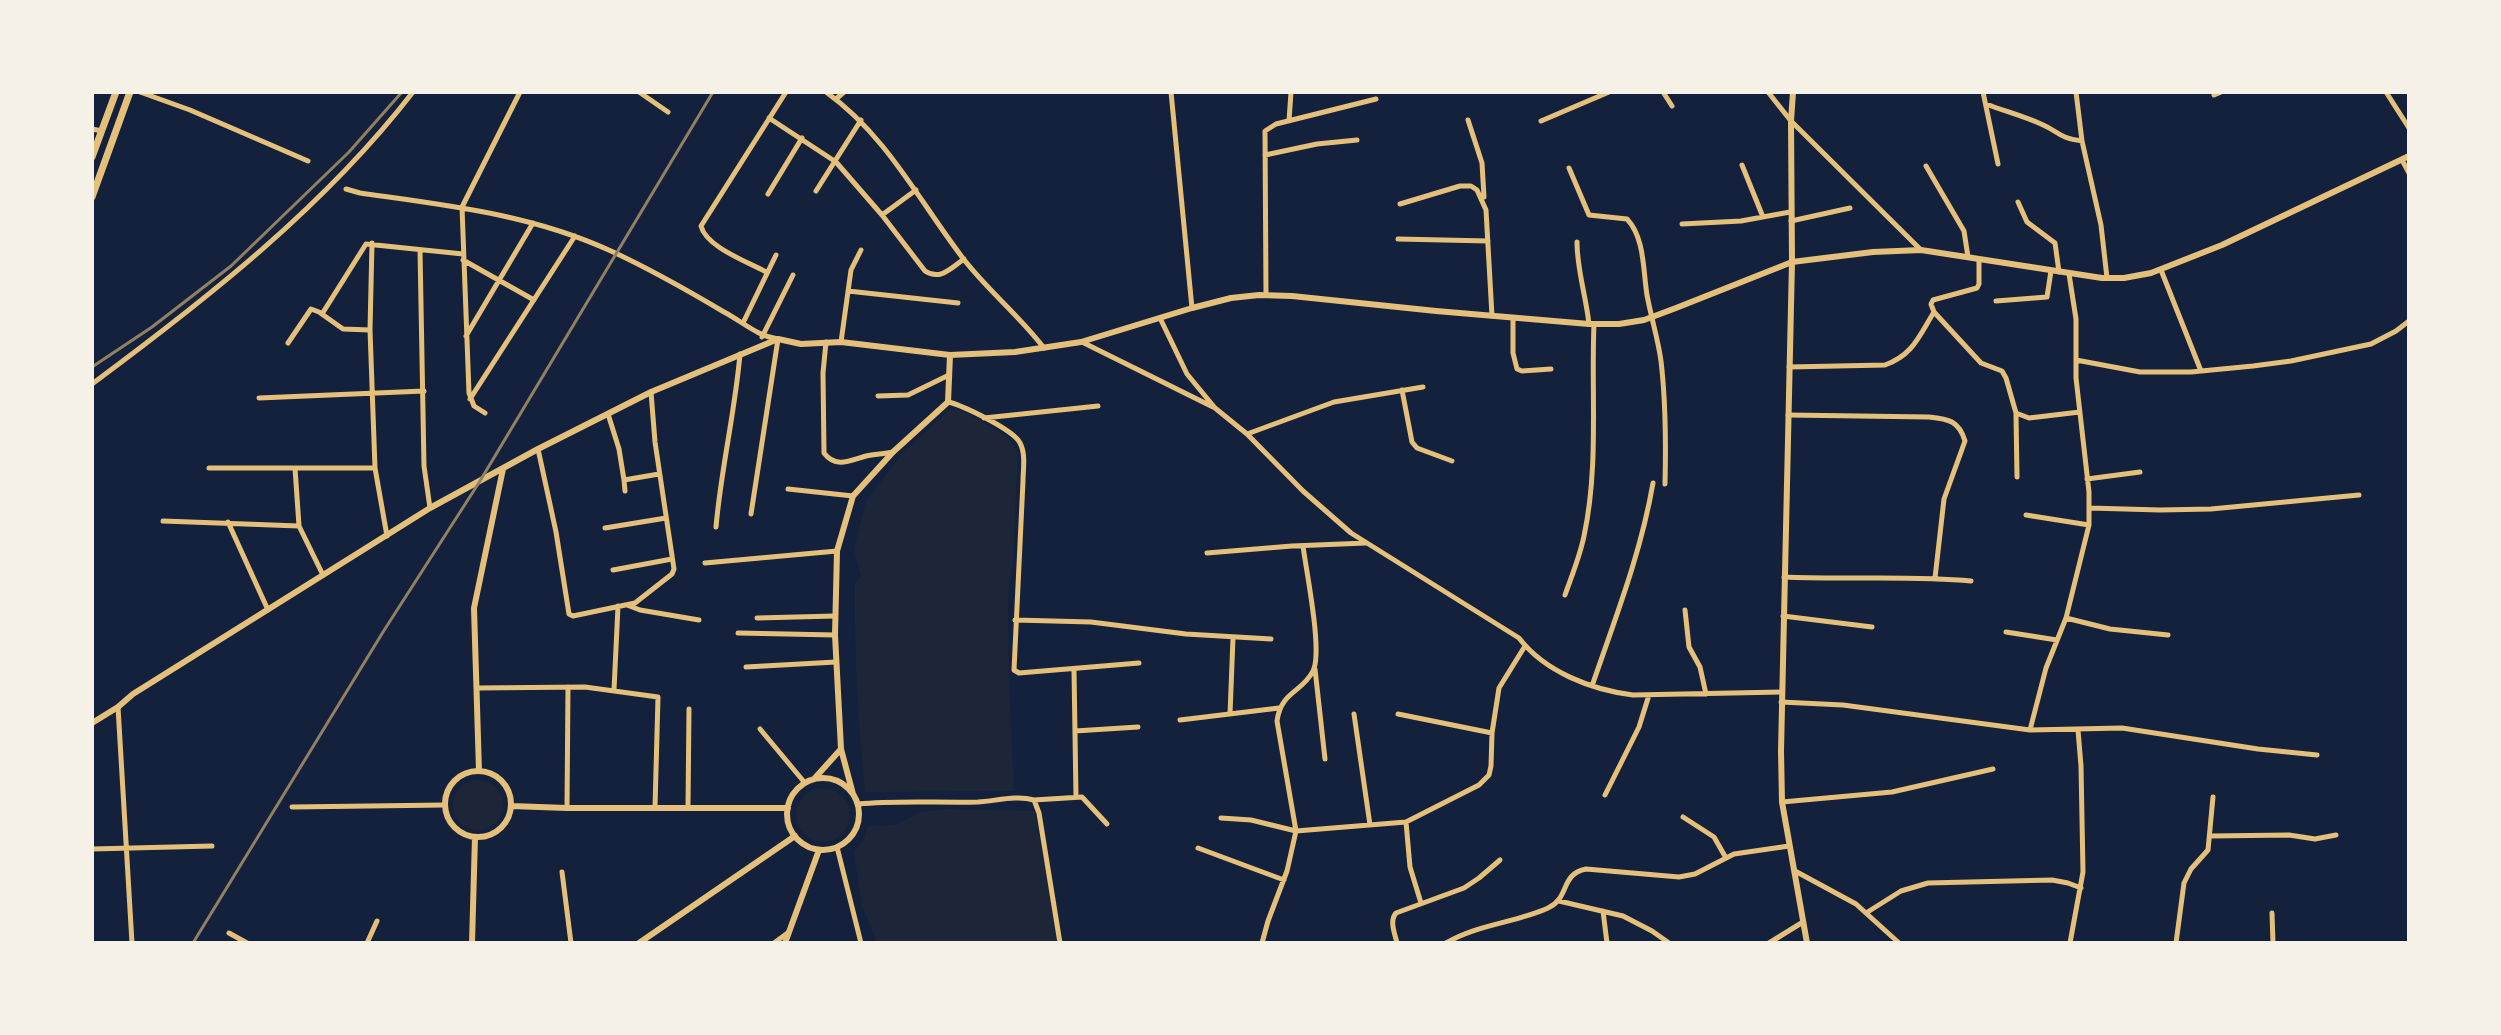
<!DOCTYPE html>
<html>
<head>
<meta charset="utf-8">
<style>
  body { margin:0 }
  #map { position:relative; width:2501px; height:1035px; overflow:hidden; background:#14213d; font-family:Montserrat,sans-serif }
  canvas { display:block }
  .frame { position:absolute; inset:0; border:94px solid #f6f1e7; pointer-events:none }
</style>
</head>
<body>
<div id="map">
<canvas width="2501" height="1035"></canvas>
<div class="frame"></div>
</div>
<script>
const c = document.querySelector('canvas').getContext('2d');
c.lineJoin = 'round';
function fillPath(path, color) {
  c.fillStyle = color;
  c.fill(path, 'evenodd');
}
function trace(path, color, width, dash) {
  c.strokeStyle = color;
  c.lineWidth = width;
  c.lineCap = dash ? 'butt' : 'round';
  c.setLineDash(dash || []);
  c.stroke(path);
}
fillPath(new Path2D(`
  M949 410H962L1008 437 1018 453 1013 561 1008 594 1009 678 1014 791 865 792C858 722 854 654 855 583L861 577 854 549 866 501 902 454Z
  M453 805a25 25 0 1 1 50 0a25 25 0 1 1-50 0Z
  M796 815a27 27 0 1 1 54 0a27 27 0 1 1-54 0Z
  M948 809 1035 811 1057 943H877L861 902 854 851 864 840 868 826 896 825 920 812Z`), '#1d2539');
trace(new Path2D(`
  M140 92 190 110 308 161
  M639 92 668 112
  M826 92C886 135 918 199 962 257 986 289 1019 315 1044 348
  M1171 92 1192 308
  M1663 92 1672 106
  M1768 92 1791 121 1920 249
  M1983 92 1998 164
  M2076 92 2082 141 2101 225 2107 278
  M2386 92 2409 128
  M2214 95 2221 92
  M836 99 844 92
  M1986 104C2004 111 2023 116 2041 124 2060 132 2058 138 2082 141
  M769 118 836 162 882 215 925 271C940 281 951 268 964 259
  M1468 120 1482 163 1484 197
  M1289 121 1291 92
  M1541 121 1609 92
  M92 129 102 131
  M1265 155 1317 144 1357 140
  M2402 160 2409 173
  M1742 165 1763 217
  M1926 166 1964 231 1968 257
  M1569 168 1589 215 1627 219C1645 238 1643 271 1647 295 1651 317 1658 339 1661 361 1666 403 1666 443 1665 484
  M346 189 360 193C445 205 531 214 611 251 650 269 687 290 724 312 743 322 757 336 778 339L751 514
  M816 191 861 120
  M768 194 802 138
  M2018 202 2027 222 2055 243 2059 272
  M1400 204 1460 186H1471L1477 190 1486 210 1492 316
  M882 215 916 190
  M1791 221 1850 208
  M1682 224 1741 221 1790 212
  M1398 239 1488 241
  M1577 242C1577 270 1586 296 1589 324
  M372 243 370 330 375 468 387 536
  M420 250 424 466 430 508
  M463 260 534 300
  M1979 260V284L1977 288 1933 300 1931 304 1934 312 1981 363 2002 371 2006 378 2016 413 2029 418 2080 412
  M2161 270 2201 371
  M766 272C748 262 706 247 701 226L786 92
  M848 291 958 303
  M1266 295 1265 131 1276 124 1376 99
  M1996 301 2047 297 2051 271
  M322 314 366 244 463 254
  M1160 318 1187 374 1215 408 1247 434 1303 491 1351 533 1519 638C1545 672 1592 690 1633 695L1782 692
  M1513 318V353L1517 369 1522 371 1551 369
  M743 323 776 255
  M466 336 533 223
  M762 337 793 275
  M826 342 823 373 824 453C836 469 851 460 866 456 875 454 884 454 893 452
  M841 342 851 270 861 250
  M1082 342 1213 407
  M288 343 311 309 319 312 343 329 370 330
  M2076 360 2140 372H2191L2253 366 2291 361 2371 344 2396 331 2409 321
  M1789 367 1885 365C1913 355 1919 336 1934 312
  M92 384C208 298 324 207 413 92
  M1402 390 1412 442 1417 448 1452 461
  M878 396 908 395 949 375
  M259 398 424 391
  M470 399 575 236
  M948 402C962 405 1014 430 1020 443 1026 454 1023 470 1023 481L1014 670 1019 673 1139 663
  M485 413 474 406 469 393 462 207 520 92
  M608 414 619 449 624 480
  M2016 414 2017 477
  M1788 415 1929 417C1949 419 1959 421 1965 441L1944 499 1935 578
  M984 418 1098 406
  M1247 434 1334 402 1423 387
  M538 449 556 532 569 614 573 616 635 603 672 574 674 569 655 442 651 392
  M209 468H375
  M295 468 299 526 323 575
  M2087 479 2140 472
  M788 489 853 496
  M625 491 624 480 659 474
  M2089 508 2160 510 2211 509 2359 495
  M2026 515 2089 525
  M163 521 299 526
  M228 522 268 610
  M716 527C721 469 735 412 740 354
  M605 528 666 518
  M1207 553 1292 546 1366 543
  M705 563 837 551
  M613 570 672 559
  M1784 577C1847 580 1909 575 1971 581
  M1565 595C1572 575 1580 556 1584 536 1599 466 1591 394 1594 324
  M627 605 640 610 699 620
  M1685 610 1689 647 1700 667 1706 694
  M1783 616 1872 627
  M757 618 835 616
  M2066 618 2110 629 2168 635
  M1015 620 1091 622 1186 634 1271 639
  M2006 632 2057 640
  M738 633 835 635
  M746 667 836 662
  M1315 669 1325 759
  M1074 670 1076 797
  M1592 686C1615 619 1641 553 1653 483
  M477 688 585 687 658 697 655 807
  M614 690 618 606
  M1781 702 1843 705 2030 730 2122 728 2258 749 2317 755
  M118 707 132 943
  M1230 714 1233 638
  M1354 714 1370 825
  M1398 714 1492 733
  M1180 720 1279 708
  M760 729 805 783
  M2030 730 2046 668 2066 618 2089 525V492L2076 378V319L2069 274
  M1075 731 1138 727
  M1605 795 1639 727 1649 695
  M1034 800 1082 797 1107 824
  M1782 802 1892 792 1993 769
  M858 804C898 800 938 803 978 802 996 801 1016 795 1034 800L1039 813 1060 943
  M292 807 445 805
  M688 807 689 709
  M567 808 568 687
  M1683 817 1714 837 1726 858
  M1221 818 1251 820 1296 831 1406 822 1479 785 1489 775 1491 766 1492 733 1499 688 1525 646
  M1406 822 1410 867 1421 903
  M2211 836 2289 835 2315 839 2336 835
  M837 847 861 943
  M1198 848 1284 880
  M92 849 212 846
  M1795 871 1856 904 1899 943
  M562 872 571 943
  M1559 901 1623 916 1652 931 1669 943
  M1603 911 1607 943
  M1866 913 1901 891 1928 883 2052 880 2068 883 2081 888
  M2272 913 2273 943
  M229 933 247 943
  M367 943 377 921
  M774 943 789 932
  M1262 943 1268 921 1287 871 1296 831 1277 721C1281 691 1302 693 1313 671 1323 652 1306 570 1303 546
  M1397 943C1395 934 1389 921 1396 913L1464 888 1479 878 1500 860
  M1446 943C1478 924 1515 923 1548 908 1570 898 1560 874 1586 869L1679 877 1695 874 1734 854 1789 846
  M1769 943 1803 922
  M2070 943 2083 872 2081 766 2078 730
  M2176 943 2184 883 2191 869 2208 850 2213 797`), '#e5c07b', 5);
trace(new Path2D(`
  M1793 92 1791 121 1792 262 1781 751 1782 802 1807 943
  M92 723 118 707 133 694 430 508 538 449 651 392 778 339 801 344 841 342 950 355 1015 352 1081 342 1192 308 1231 298 1259 295 1292 296 1436 311 1589 324H1619L1644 320 1676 308 1792 262 1873 252 1921 250 2102 278H2124L2151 273 2222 245 2409 156
  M479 771 474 608 503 469
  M445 804a33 33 0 1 1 66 0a33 33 0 1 1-66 0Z
  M787 814a36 36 0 1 1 72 0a36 36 0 1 1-72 0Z
  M814 779 841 749
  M853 794 841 749 835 635 837 551 853 496 893 452 948 402 950 355
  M511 806 567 808H788
  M472 943 475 837
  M639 943 795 836
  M785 943 819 850`), '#e5c07b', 6);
trace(new Path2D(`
  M92 157 116 92
  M92 197 130 92`), '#e5c07b', 7);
trace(new Path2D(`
  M92 367 152 327 231 266 349 152 402 92
  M193 943 383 632 480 481 713 92`), '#918062', 3);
</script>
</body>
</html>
